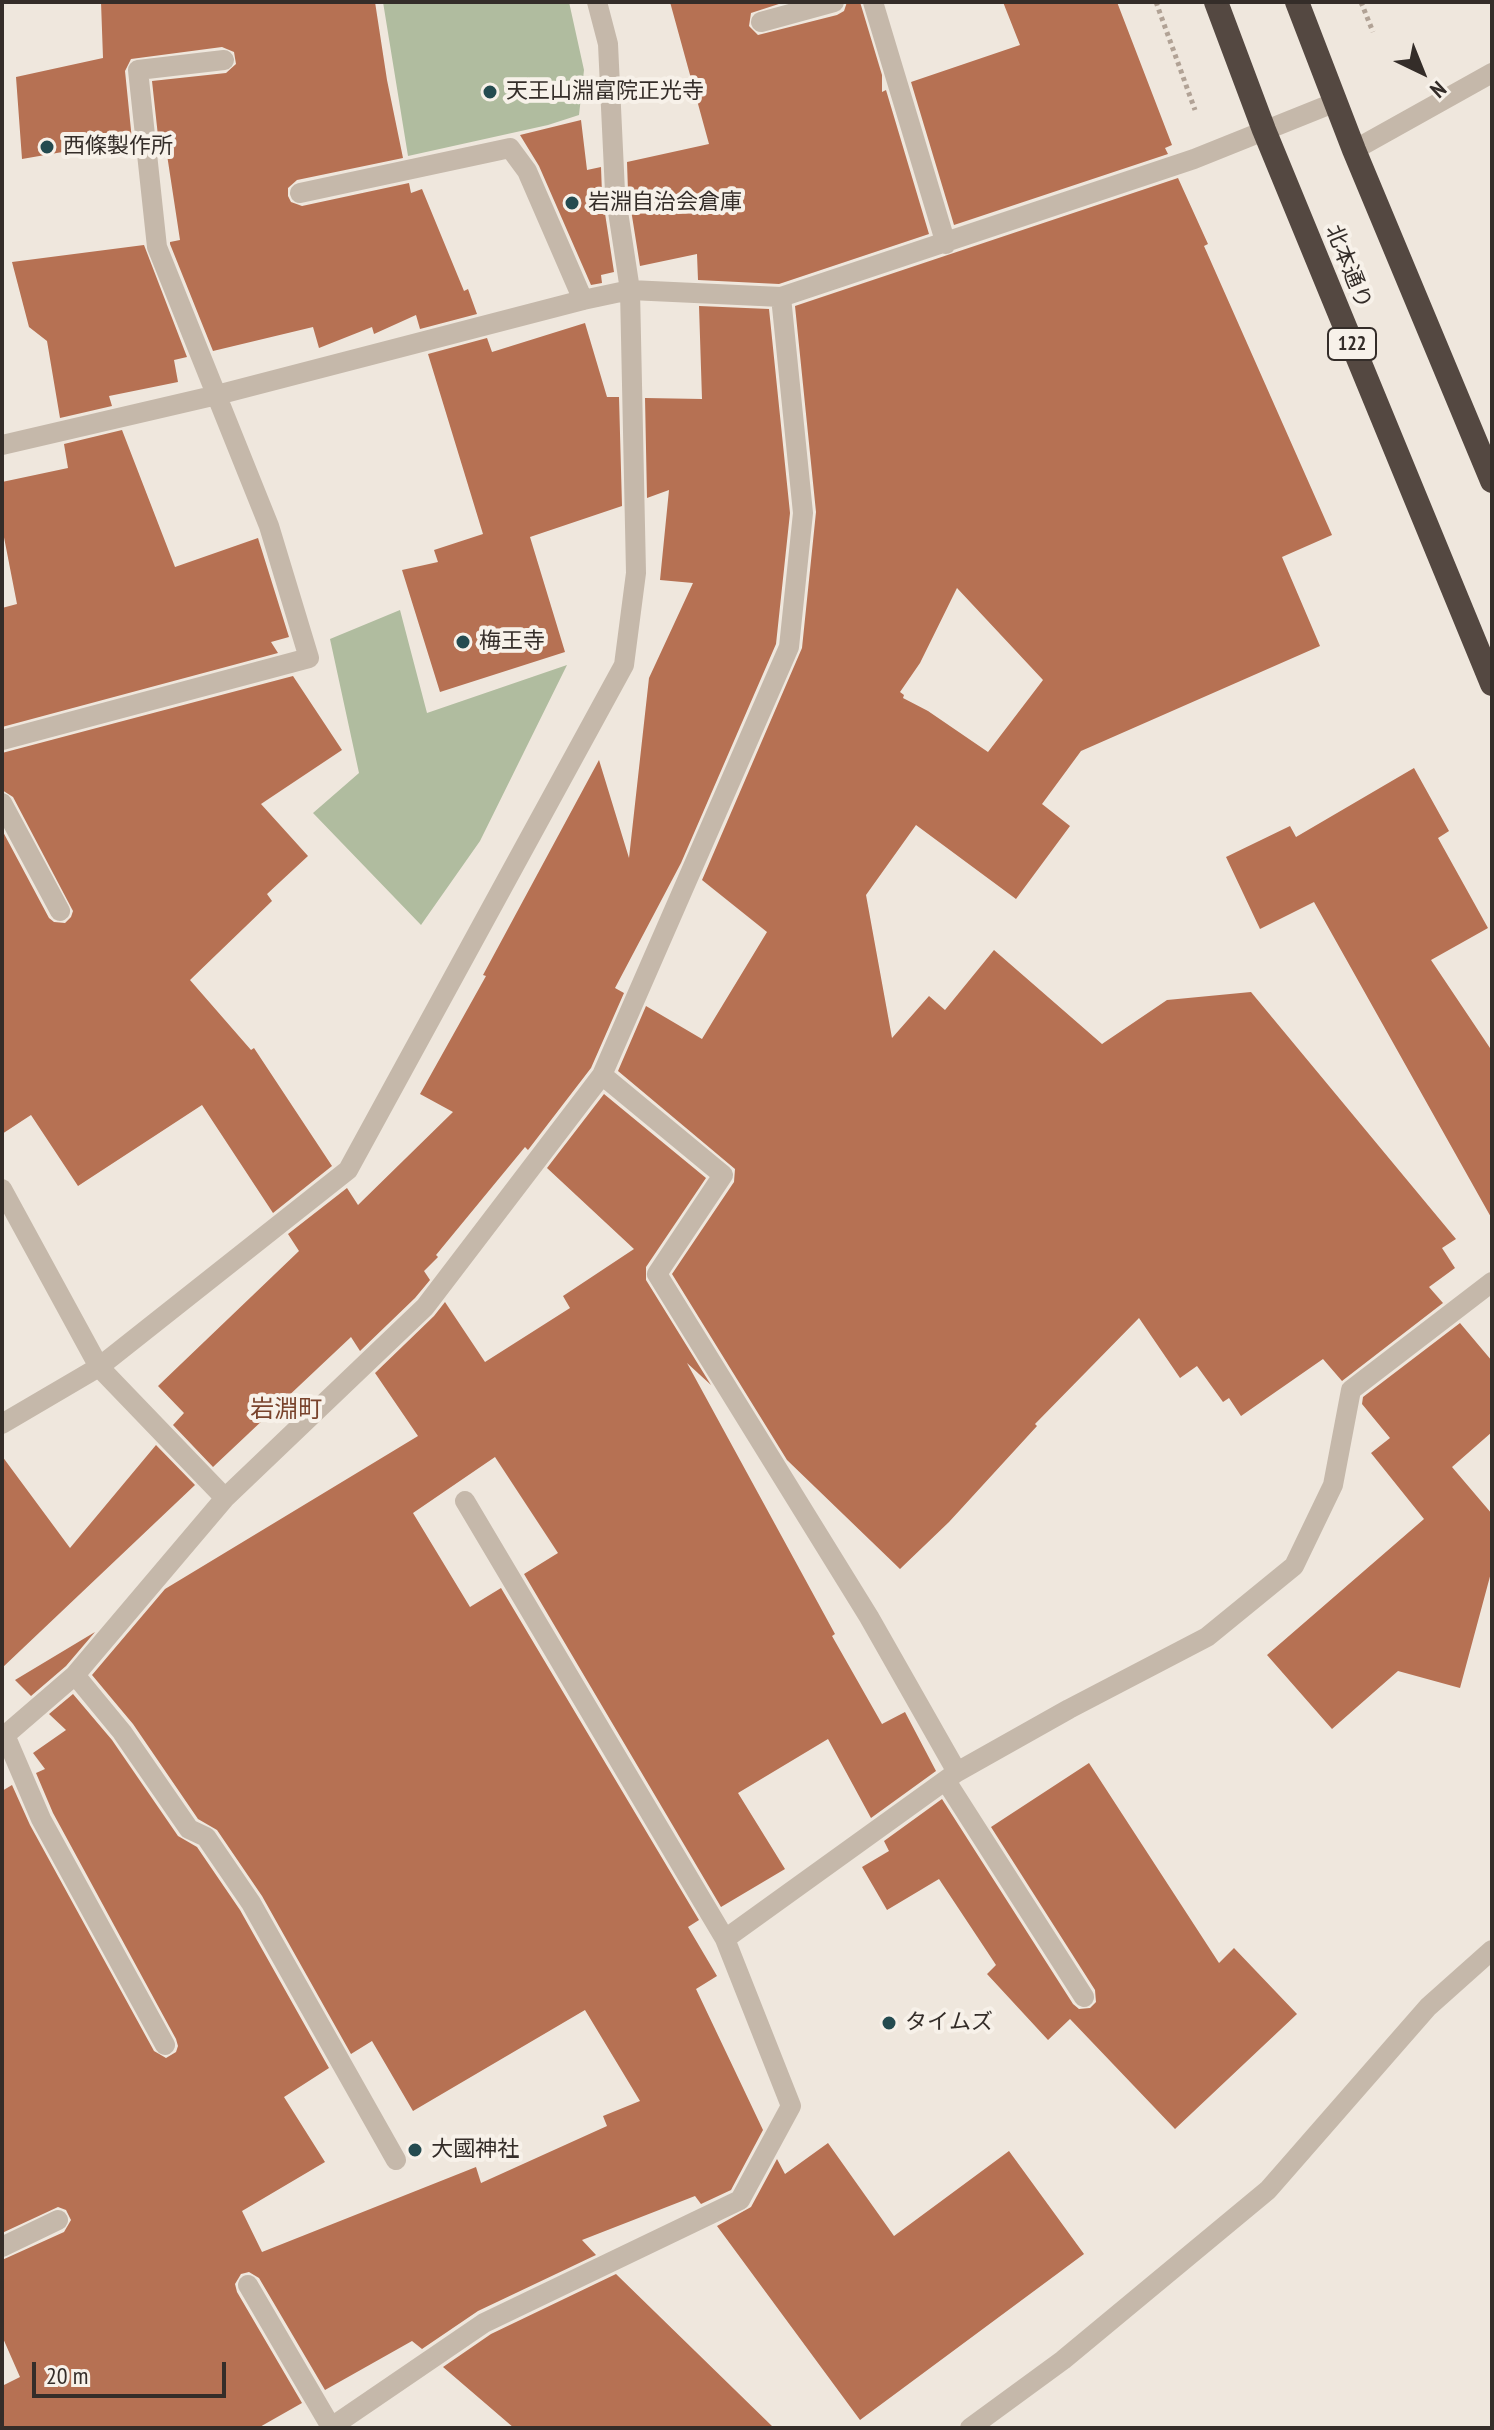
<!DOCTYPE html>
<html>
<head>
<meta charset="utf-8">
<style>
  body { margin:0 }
  #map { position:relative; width:1494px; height:2430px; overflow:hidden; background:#efe7dd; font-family:"PT Sans Narrow",sans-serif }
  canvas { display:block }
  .frame { position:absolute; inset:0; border:4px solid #342d29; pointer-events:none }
  .north { position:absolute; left:1382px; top:32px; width:80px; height:80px; -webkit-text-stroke:6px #f7f1e9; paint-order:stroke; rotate:137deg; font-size:22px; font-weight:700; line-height:32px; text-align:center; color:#342d29 }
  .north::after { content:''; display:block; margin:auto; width:28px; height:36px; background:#342d29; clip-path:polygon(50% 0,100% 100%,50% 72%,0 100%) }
  .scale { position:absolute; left:32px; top:2362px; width:194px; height:36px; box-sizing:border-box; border:4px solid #342d29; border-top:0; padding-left:10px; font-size:24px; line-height:28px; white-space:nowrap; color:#342d29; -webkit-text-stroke:6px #f7f1e9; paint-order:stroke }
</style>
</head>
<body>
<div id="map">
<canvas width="1494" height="2430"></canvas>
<div class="frame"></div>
<div class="north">N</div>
<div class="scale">20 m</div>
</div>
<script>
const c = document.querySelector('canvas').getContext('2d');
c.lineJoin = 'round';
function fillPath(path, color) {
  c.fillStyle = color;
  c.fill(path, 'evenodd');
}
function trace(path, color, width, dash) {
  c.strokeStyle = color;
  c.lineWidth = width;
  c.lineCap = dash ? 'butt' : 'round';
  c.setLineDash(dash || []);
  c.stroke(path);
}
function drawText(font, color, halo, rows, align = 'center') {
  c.font = font + ' "PT Sans Narrow","Noto Sans JP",sans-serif';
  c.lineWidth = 8;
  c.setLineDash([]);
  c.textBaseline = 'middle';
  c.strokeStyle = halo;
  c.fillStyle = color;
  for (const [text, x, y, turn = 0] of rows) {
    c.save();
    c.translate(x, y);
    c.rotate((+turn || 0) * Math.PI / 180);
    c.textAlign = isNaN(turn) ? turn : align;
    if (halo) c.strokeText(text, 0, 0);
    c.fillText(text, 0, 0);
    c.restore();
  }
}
fillPath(new Path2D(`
  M383 2H569L584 70 579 115 548 125 408 156Z
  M400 610 427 713 567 665 480 841 421 925 313 813 359 773 330 639Z`), '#b0bc9f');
fillPath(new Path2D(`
  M101 2H375L387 80 403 158 297 180 288 188V196L291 202 302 206 409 183 411 193 422 189 464 291 468 289 477 314 420 329 416 315 374 334 372 327 319 348 313 327 213 351 170 244V242L180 240 164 135 158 136 152 81 226 73 236 64 234 52 222 47 131 59 125 71 132 140 22 159 16 77 103 58Z
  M670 2H785L751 13 749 26 758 35 837 15 844 11 847 2H860L882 75V92L886 90 929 234 779 284 698 280 697 254 640 266 628 191 627 162 709 144Z
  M1003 2H1117L1172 145 1165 148 1168 154 954 225 911 82 1020 45Z
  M581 120 587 170 601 167 602 194 614 272 601 275 602 283 591 285 539 166 520 135Z
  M1178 178 1208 244 1204 246 1332 535 1282 557 1320 646 1081 751 1042 804 1070 826 1016 899 916 825 866 895 892 1038 929 996 945 1010 994 950 1102 1044 1167 1000 1251 992 1456 1239 1442 1248 1455 1268 1429 1287 1443 1303 1342 1381 1323 1359 1241 1416 1229 1398 1223 1402 1197 1366 1180 1378 1139 1318 1035 1424 1037 1426 949 1522 900 1569 787 1460 672 1274 734 1182 735 1169 618 1071 646 1006 702 1039 767 932 702 880 802 648 816 512 795 306ZM957 588 1043 680 988 752 928 711 903 698 904 695 900 692 920 663Z
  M144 245 187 357 174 360 178 382 109 396 112 406 60 418 47 341 29 327 12 262Z
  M699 306 769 309 790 513 776 644 681 863 615 988 624 993 591 1068 528 1150 525 1147 436 1255 438 1257 424 1271 430 1280 415 1298 360 1351 351 1337 213 1467 173 1425 184 1413 158 1386 299 1251 288 1234 347 1188 358 1205 453 1112 420 1094 486 976 483 975 599 760 629 858 649 678 693 583 660 580 669 490 647 498 645 398 702 399Z
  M585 323 607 397H619L622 506 530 537 565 652 440 692 402 570 438 562 434 550 483 534 428 354 487 338 492 352Z
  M122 430 175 567 258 538 289 637 271 642 278 653 2 727V608L17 604 2 527V482L68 468 64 444Z
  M293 676 342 750 261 804 308 856 267 894 272 901 190 980 251 1050 254 1048 332 1166 273 1213 202 1105 78 1186 31 1115 2 1134V830L49 918 54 922 65 923 71 917 73 911 13 797 2 790V753Z
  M1414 768 1449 831 1438 838 1488 928 1431 960 1492 1051V1219L1314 902 1260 929 1226 857 1290 826 1296 837Z
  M604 1094 706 1178 646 1267V1280L711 1385 687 1363 835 1634 832 1636 882 1724 905 1712 936 1771 871 1818 828 1739 738 1793 785 1869 721 1907 524 1574 558 1553 495 1457 413 1513 470 1607 501 1588 699 1920 688 1927 717 1976 696 1989 763 2130 731 2190 701 2204 695 2196 582 2240 596 2255 478 2311 422 2349 412 2341 325 2390 259 2278 249 2272 241 2274 235 2284 237 2292 302 2403 258 2428H2V2386L20 2377 2 2336V2260L64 2232 71 2220 66 2210 58 2207 2 2233V1791L12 1785 30 1825 154 2051 166 2058 176 2052 178 2046 176 2039 53 1813 36 1773 45 1769 33 1753 66 1730 49 1714 73 1694 112 1740 178 1836 197 1847 240 1910 329 2068 284 2097 325 2162 242 2211 262 2252 476 2167 481 2183 607 2126 603 2116 640 2101 585 2010 413 2111 372 2041 351 2054 262 1896 217 1830 198 1819 133 1724 92 1675 165 1589 418 1436 375 1373 434 1316 445 1302 485 1362 570 1308 563 1296 634 1249 547 1168Z
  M1460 1323 1492 1361V1432L1452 1467 1492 1514V1569L1460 1688 1398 1671 1332 1729 1267 1655 1424 1519 1371 1453 1390 1438 1362 1404 1363 1397Z
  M156 1445 195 1485 2 1668V1456L70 1548Z
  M95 1632 66 1666 31 1696 15 1680Z
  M1089 1763 1219 1963 1234 1948 1297 2014 1175 2129 1070 2019 1048 2040 987 1974 996 1965 939 1879 887 1910 862 1867 889 1851 884 1841 942 1799 1073 2004 1079 2009 1090 2008 1096 2002 1095 1990 991 1827Z
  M828 2143 894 2236 1009 2151 1084 2254 860 2420 717 2226 751 2207 777 2159 785 2174Z
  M616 2274 774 2428H514L443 2367 491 2334Z`), '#b67153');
trace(new Path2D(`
  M1156 2 1195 110
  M1361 2 1373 32`), '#b1a295', 5, [4, 4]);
trace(new Path2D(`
  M873 2 946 244
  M761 22 834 2
  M1354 150 1492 73
  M300 193 510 148 527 171 583 300
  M2 445 217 395 583 300 630 290 781 297 1194 159 1336 102
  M2 740 309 658 269 526 157 247 138 70 224 60
  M2 803 60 911
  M602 1075 723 1175 657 1274 869 1617 957 1772
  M2 1189 99 1367 225 1498
  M2 1424 99 1367 348 1170 624 665 636 573 630 290 615 192 608 44 597 2
  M465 1501 725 1939
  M75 1675 122 1732 189 1829 206 1837 251 1903 396 2160
  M5 1735 41 1819 165 2045
  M2 1738 75 1675 225 1498 425 1307 602 1075 789 647 803 513 781 297
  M946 1781 1084 1997
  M2 2247 58 2220
  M248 2285 331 2427
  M330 2428 484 2323 740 2200 791 2106 725 1939 957 1772 1069 1709 1207 1637 1294 1566 1333 1485 1351 1390 1492 1282
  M970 2428 1063 2360 1268 2190 1428 2007 1492 1950`), '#c5b8aa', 20);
trace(new Path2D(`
  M1216 2 1264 130 1492 684
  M1297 2 1354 150 1492 481`), '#544841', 24);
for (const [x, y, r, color] of [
  [490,92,8,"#244b50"],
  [47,147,8,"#244b50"],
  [572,203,8,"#244b50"],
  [463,642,8,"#244b50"],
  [889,2023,8,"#244b50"],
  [415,2150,8,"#244b50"]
]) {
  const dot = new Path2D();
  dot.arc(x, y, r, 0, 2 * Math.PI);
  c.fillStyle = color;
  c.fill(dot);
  trace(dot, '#f7f1e9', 3);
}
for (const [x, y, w] of [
  [1352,344,48]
]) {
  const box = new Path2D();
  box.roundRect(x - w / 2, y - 16, w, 32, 6);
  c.fillStyle = '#f7f1e9';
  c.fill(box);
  trace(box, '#342d29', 2);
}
drawText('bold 20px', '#342d29', null, [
  ["122",1352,344]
]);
drawText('22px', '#342d29', '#f7f1e9', [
  ["天王山淵富院正光寺",506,92],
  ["西條製作所",63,147],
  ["岩淵自治会倉庫",588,203],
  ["梅王寺",479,642],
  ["タイムズ",905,2023],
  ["大國神社",431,2150]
], 'left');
drawText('22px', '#342d29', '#f7f1e9', [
  ["北本通り",1348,267,68]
]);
drawText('24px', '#79432c', '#f7f1e9', [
  ["岩淵町",286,1410]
]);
</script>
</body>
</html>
